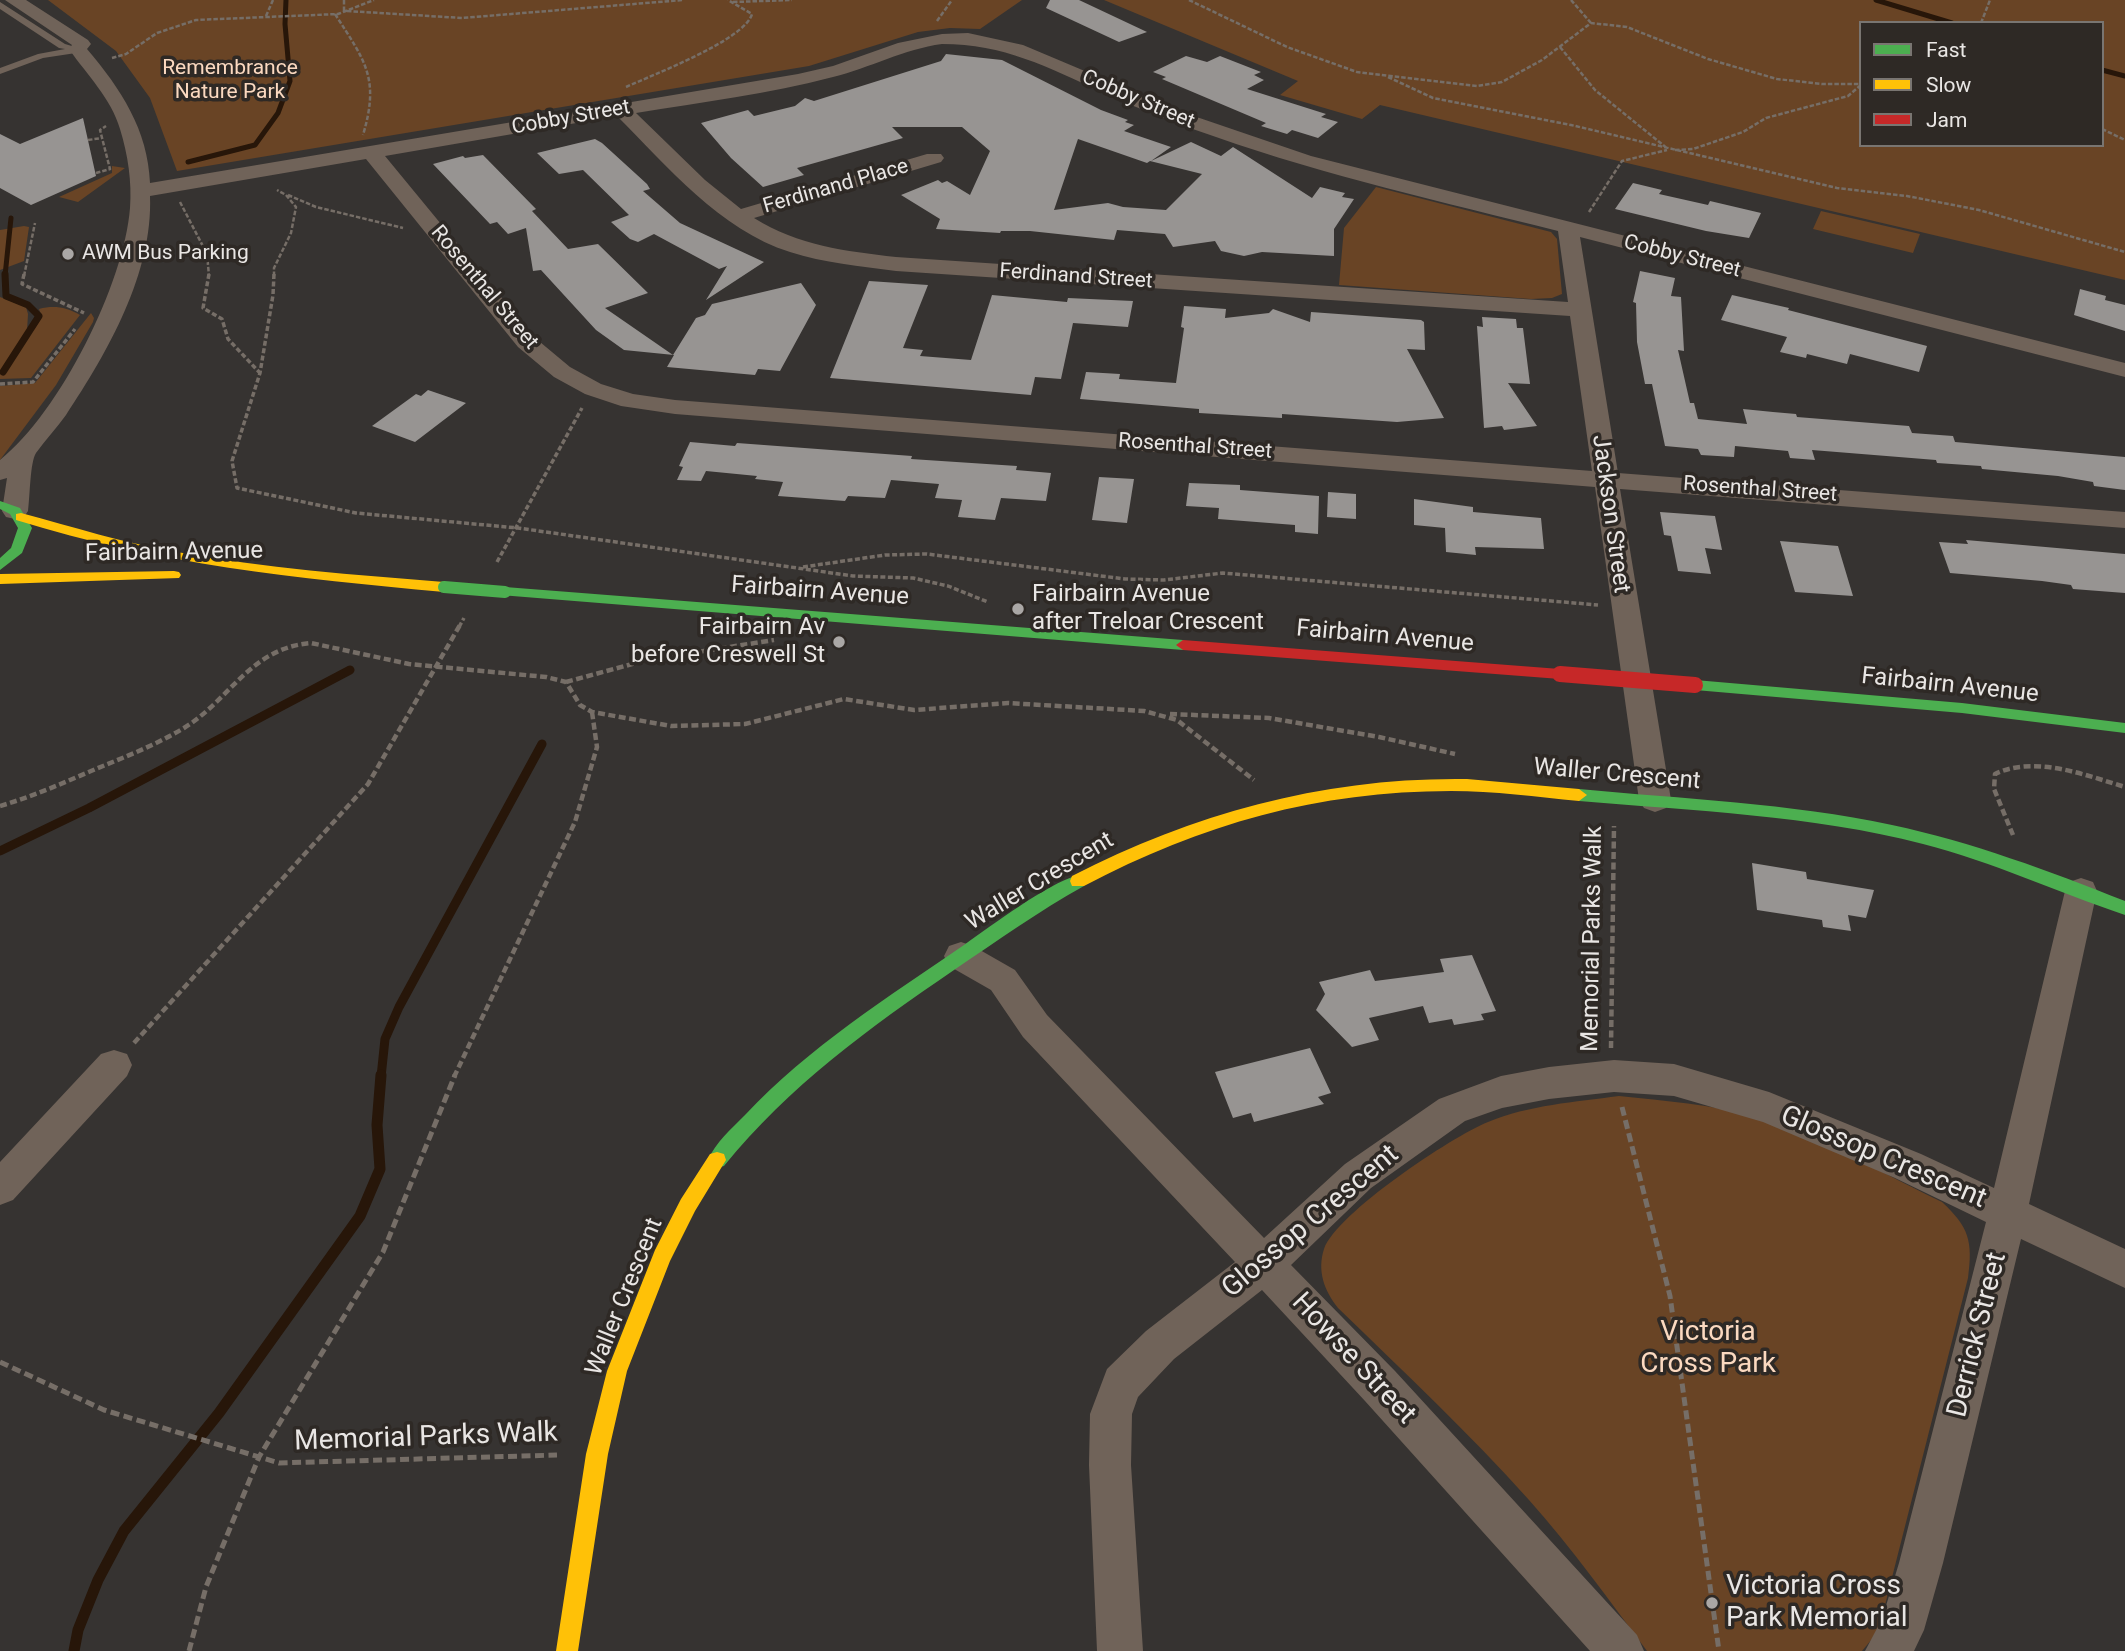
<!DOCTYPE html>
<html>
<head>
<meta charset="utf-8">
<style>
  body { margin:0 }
  #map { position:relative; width:2125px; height:1651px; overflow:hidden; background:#363331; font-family:Roboto,sans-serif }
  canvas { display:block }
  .legend { position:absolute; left:1859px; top:21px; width:245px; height:126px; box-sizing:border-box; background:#2e2925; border:2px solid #797571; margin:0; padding:9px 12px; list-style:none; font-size:21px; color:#e9e6e4 }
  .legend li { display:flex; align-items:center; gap:14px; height:35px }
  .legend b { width:35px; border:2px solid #797571 }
</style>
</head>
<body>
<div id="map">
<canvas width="2125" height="1651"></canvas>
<ul class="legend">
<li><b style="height:9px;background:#4caf50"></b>Fast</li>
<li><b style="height:9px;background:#ffc107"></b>Slow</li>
<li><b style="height:9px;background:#c62828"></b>Jam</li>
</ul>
</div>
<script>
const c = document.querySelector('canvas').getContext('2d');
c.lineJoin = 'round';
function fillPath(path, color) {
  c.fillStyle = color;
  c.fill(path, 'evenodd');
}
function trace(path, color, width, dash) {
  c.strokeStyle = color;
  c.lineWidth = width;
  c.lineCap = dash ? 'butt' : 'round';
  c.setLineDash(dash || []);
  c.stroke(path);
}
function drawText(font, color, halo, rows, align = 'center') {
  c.font = font + ' Roboto,sans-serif';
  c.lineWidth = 7;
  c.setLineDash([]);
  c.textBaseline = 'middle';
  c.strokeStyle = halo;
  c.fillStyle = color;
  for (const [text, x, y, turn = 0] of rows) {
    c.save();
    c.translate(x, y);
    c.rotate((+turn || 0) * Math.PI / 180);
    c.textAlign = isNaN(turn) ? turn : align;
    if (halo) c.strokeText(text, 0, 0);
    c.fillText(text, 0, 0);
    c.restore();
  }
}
fillPath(new Path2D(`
  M48 0H1022L980 29 950 28 918 32 809 66 177 171 150 98 116 51Z
  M1104 0H2125V280L1380 105 1362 119 1280 95 1298 81ZM1861 23H2102V145H1861Z
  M112 166 125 168 78 202 59 197 112 173Z
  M1376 187 1551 232 1557 239 1562 294 1552 298 1531 299 1339 285 1344 228Z
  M1821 211 1920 234 1913 253 1813 229Z
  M24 226 29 227 24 261 0 270V230Z
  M0 297 26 307 28 314 27 331 35 328 42 317 39 309C54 305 66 307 80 315L31 378 0 379Z
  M91 313 94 318 93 322 56 385 0 460V386L35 383Z
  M1619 1096C1664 1101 1712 1104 1756 1117 1821 1136 1881 1173 1942 1202 1969 1227 1973 1241 1968 1278L1884 1609 1877 1633 1862 1651H1647C1609 1600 1572 1548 1529 1500 1469 1433 1403 1371 1338 1308 1324 1290 1317 1271 1324 1249 1337 1213 1451 1137 1488 1122 1529 1105 1575 1102 1619 1096Z`), '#694425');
trace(new Path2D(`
  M1876 0 1952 23
  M2102 70 2125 76
  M188 162 255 145 278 113 290 81 285 24 286 0
  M5 276 11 218`), '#271609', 5);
trace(new Path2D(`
  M3 372 39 316 28 305 6 296 5 274`), '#271609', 7);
trace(new Path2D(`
  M0 851 89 808 350 670
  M381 1077 385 1039 399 1007 542 744`), '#271609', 9);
trace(new Path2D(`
  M74 1651 78 1630 98 1580 124 1531 219 1413 360 1216 380 1169 377 1125 381 1075`), '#271609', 11);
fillPath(new Path2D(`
  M1050 0H1079L1147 32 1119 42 1046 8Z
  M946 54 1002 60 1101 110 1128 120 1125 122 1134 125 1124 131 1171 147 1151 161 1191 142 1221 156 1233 147 1312 198 1320 187 1345 193 1342 197 1354 199 1334 229V256L1262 252 1244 256 1221 251 1215 241 1173 247 1165 234 1117 230 1114 240 1030 231H1001L1000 233 936 229 940 219 901 195 938 180 942 183 947 181 970 195 990 151 962 127H892L903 138 797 168 804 175 763 187 731 158 701 123 748 110 754 116 795 106 805 98 814 101 941 61ZM1078 139 1147 163 1150 161 1202 174 1166 210 1123 207 1108 203 1054 210Z
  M1186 56 1207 62 1220 56 1261 72 1254 75 1264 80 1247 89 1326 114 1321 117 1338 122 1318 138 1292 130 1287 134 1261 126 1266 123 1162 79 1166 77 1153 72Z
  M83 118 96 176 31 205 0 188V134L20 144Z
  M595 139 602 143 647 184 650 189 643 191 680 223 764 262 706 300 727 266 719 269 654 234 638 242 630 239 611 222 629 215 583 170 559 174 537 153Z
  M483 155 536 209 532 211 568 249 598 244 648 293 605 308 673 355 696 318 705 315 712 304 801 283 816 305 780 371 758 369 755 375 667 367 674 355 624 350 596 330 541 270 533 271 526 228 508 234 497 222 490 224 433 164 463 156 465 158Z
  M1633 183 1662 190 1659 194 1708 205 1710 201 1761 213 1749 238 1706 231 1615 209Z
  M1640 271 1675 278 1671 296 1681 297 1684 351 1678 350 1690 403H1694L1698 419 1747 424 1743 409 1773 412 1796 414 1797 417 1909 426 1912 433 1953 436 1955 442 2125 457V490L2094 486 2093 482 2058 476 1982 469 1981 466 1937 463 1936 460 1812 450 1815 460 1790 458 1788 451 1735 446 1734 457 1701 455 1698 449 1665 446 1652 384H1645L1637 342 1636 303 1633 302Z
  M869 281 928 285 903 348 923 350 920 356 971 360 992 295 1067 302 1068 298 1133 301 1128 327 1073 323 1061 379 1035 377 1031 395 830 378Z
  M2080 289 2106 296 2105 300 2125 305V331L2074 315Z
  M1732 295 1789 308 1788 310 1927 346 1919 372 1850 354 1847 364 1807 354 1806 358 1780 352 1787 337 1721 320Z
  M1184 306 1226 309 1225 318 1269 313 1273 309 1310 322 1311 312 1421 320 1424 322 1425 350 1407 349 1444 418 1397 422 1282 414V418L1199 413V409L1080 399 1086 372 1120 374 1119 379 1176 383 1184 328 1181 327Z
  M1482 317 1516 319 1517 328H1523L1530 384 1508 383 1537 426 1504 430 1502 426 1484 428 1477 326 1483 327Z
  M428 390 466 403 415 442 372 426 416 394 421 396Z
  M690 442 735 446 737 443 912 456 911 459 1017 466 1016 470 1051 473 1046 501 1001 498 995 520 958 517 962 500 935 498 939 484 891 480 885 498 848 496 845 501 778 496 783 482 755 479 757 476 706 471 701 481 677 480 683 467 679 466Z
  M1099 477 1134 479 1127 523 1092 520Z
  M1189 483 1240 485V490L1319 496 1318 534 1295 532V525L1218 519 1219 508 1186 506Z
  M1328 492 1356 494V519L1327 517Z
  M1414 499 1473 507V512L1541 518 1544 549 1475 547 1476 555 1446 552 1445 528 1414 525Z
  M1660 512 1715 516 1722 550 1705 548 1711 574 1678 571 1671 536 1664 535Z
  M1966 540 2125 554V593L2073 589 2071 585 2042 581 1950 573 1939 542 1968 544Z
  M1780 541 1838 546 1853 596 1795 592Z
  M1752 863 1806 872 1807 879 1874 890 1866 918 1848 915 1851 931 1823 927 1822 920 1757 910Z
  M1472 955 1496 1011 1481 1014 1484 1020 1454 1025 1452 1019 1429 1023 1423 1006 1369 1018 1379 1040 1352 1047 1316 1010 1325 994 1319 982 1370 970 1375 981 1444 972 1440 959Z
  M1310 1048 1331 1093 1318 1097 1324 1104 1254 1122 1251 1113 1233 1118 1215 1072Z`), '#979492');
trace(new Path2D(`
  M344 0V11
  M1189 0 1287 47 1357 72 1477 86 1502 82 1542 60 1591 23 1627 27 1708 59 1777 79 1822 84H1861
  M1571 0 1591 23
  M733 2 792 0
  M347 11 462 18 683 0
  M335 14C365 61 380 78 363 135
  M266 16 273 0
  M937 21 952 0
  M1981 23 1990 0
  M1560 47 1595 90 1668 149
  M112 58 126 54 157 33 196 20 338 14 374 0
  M1388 77 1433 98 1571 125 1837 188 1907 196 1979 210 2125 252
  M626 87C652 75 745 40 752 14L728 0
  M2102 129 2125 140
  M88 140 102 138
  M1675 150 1693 149 1743 132 1766 118 1848 96 1861 85
  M96 173 110 169 100 130 106 126
  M288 195 316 207 403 228
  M180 202 207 254 209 276
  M1589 212 1622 161 1667 150
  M24 276 35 223
  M274 276V268L291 233 296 207 286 195 277 190`), '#766e67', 2.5, [4.5, 2]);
trace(new Path2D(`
  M24 274 22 284 84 313
  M209 274 203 308 222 319 228 339 260 373
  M274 274 273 295 260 373 232 461 237 488 356 513 518 528 853 576 913 578 948 586 988 602
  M0 384 33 382 75 329
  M497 562 582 408
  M803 567 885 555 927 554 1125 579 1164 580 1223 573 1598 605
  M459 627 464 618`), '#766e67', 3.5, [5, 2.5]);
trace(new Path2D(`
  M566 682 647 660 774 640
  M1170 714 1269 718 1379 737 1455 754
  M0 806C31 797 61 784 91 771 122 758 154 746 184 728 231 699 250 648 311 643L409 664 546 677 566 682 580 705 592 712 671 726 745 724 844 699 914 710 1008 703 1144 711 1177 720 1254 780
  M2013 835 1994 789 1995 774C2035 755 2085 775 2125 787
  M134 1043 368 784 460 625
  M1611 1048 1614 826
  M454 1077 575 822 597 747 592 712`), '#766e67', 4.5, [7, 3.5]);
trace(new Path2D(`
  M1622 1107 1670 1296 1719 1651
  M0 1362 104 1410 279 1463 557 1455
  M189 1651 206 1587 259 1457 383 1252 455 1075`), '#766e67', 5, [9, 4.5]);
fillPath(new Path2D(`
  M0 2 65 44 82 49 76 53 43 58 0 74V68L38 54 65 49 59 48 0 9Z`), '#706359');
fillPath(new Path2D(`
  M5 0H26L88 40 91 44 87 49C121 89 148 130 150 183L798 74 833 66 898 43 942 34 968 33 1023 45 1182 112 1311 156 2125 363V377L1580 237 1618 473 2125 512V528L1620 489 1671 800 1666 808 1655 812 1644 808 1639 800 1595 487 675 414 621 406 585 394 554 377 518 347 366 159 150 196C153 273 108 352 66 415 57 428 45 440 36 453 30 462 30 497 28 511L24 517 15 519 6 517 2 511 7 478 0 480V460C60 412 124 284 130 208 132 182 128 155 120 129 111 98 87 75 69 49L72 45ZM942 44C1004 44 1047 67 1102 92 1139 109 1177 124 1216 137 1327 176 1443 202 1558 231L1568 302 896 257C845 251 799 246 754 218L941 162 944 158 941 154H927L741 209 705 180 636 113C702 102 769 94 833 77 870 68 904 49 942 44ZM617 116C667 166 720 230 790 252 824 263 860 266 896 271L1570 316 1592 471 675 400 633 394 601 384 570 367 534 337 385 156Z
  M2081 878 2093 882 2097 891 2029 1204 2125 1249V1288L2021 1239 1943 1563 1924 1630 1914 1651H1865L1882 1619 1899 1563 1986 1222 1895 1178 1763 1122 1674 1096 1614 1092 1549 1099 1502 1108 1465 1121 1371 1188 1291 1265 1395 1371 1637 1635 1644 1651H1590L1365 1401 1262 1290 1174 1359 1138 1397 1132 1414 1131 1465 1143 1651H1097L1089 1465 1090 1414 1107 1369 1146 1331 1235 1262 1023 1037 991 990 949 966 944 956 949 946 961 942 973 946 1015 970 1047 1015 1264 1238 1345 1164 1439 1099 1501 1076 1549 1067 1614 1060 1674 1064 1769 1092 1921 1154 1994 1188 2065 891 2069 882Z
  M114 1050 127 1054 132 1065 127 1076 13 1200 0 1205V1162L101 1054Z`), '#706359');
fillPath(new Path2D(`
  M0 501 20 508 32 528 22 553 0 570V558L11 548 18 528 10 514 0 509Z
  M505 587 1183 640 1190 645 1183 650 500 595 498 592 500 589Z
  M1695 680 1962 703 2125 723V733L1962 713 1695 690 1688 685Z
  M1579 789C1683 799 1789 803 1892 825 1972 842 2049 871 2125 901V915C2057 892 1993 862 1923 844 1811 815 1694 811 1579 801L1571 795Z
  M1078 875 1084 876 1086 881 1084 886C1039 911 997 941 954 970 869 1028 789 1086 724 1166L717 1168 710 1166 708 1160C715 1143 732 1128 745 1115 809 1047 888 997 964 945 994 924 1045 885 1078 875Z`), '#4caf50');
fillPath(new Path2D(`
  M21 513C73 527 124 543 177 552 265 568 355 575 444 582L451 587 444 592C295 578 161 565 16 520V514Z
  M174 571 179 572 181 575 179 578 0 584V574Z
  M1467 779 1579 789 1587 795 1579 801C1537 797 1494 791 1451 791 1318 791 1202 824 1084 886H1072L1070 881 1072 876C1196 812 1327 777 1467 779Z
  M717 1152 724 1154 726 1160 695 1211 670 1261 627 1371 608 1454 578 1651H556L586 1454 607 1371 655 1250 681 1199 710 1154Z`), '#ffc107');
fillPath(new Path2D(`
  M1183 640 1560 669 1567 674 1560 679 1183 650 1176 645Z`), '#c62828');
trace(new Path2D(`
  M444 587 505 592`), '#4caf50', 12);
trace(new Path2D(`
  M1560 674 1695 685`), '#c62828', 16);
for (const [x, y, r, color] of [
  [68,254,7,"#aaa7a5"],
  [1018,609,7,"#aaa7a5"],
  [839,642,7,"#aaa7a5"],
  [1712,1603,7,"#aaa7a5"]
]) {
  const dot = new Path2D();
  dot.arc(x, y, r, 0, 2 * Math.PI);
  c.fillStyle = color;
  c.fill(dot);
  trace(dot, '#2e2925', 2.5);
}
drawText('21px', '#fbd9c0', '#2e2925', [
  ["Remembrance",230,69],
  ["Nature Park",230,93]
]);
drawText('21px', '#e9e6e4', '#2e2925', [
  ["Cobby Street",1138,100,23],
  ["Cobby Street",571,118,-10],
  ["Ferdinand Place",836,187,-16],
  ["Cobby Street",1682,257,14],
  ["Ferdinand Street",1076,277,4],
  ["Rosenthal Street",484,288,50],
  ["Rosenthal Street",1195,447,4],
  ["Rosenthal Street",1760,490,4]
]);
drawText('21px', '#e9e6e4', '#2e2925', [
  ["AWM Bus Parking",82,254]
], 'left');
drawText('24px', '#e9e6e4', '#2e2925', [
  ["Jackson Street",1610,514,82],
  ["Fairbairn Avenue",174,553,-1],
  ["Fairbairn Avenue",820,592,4],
  ["Fairbairn Avenue",1385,637,5],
  ["Fairbairn Avenue",1950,686,6],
  ["Waller Crescent",1617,775,5],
  ["Waller Crescent",1040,882,-31],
  ["Memorial Parks Walk",1593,939,-89],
  ["Waller Crescent",625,1297,-68]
]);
drawText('24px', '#e9e6e4', '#2e2925', [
  ["Fairbairn Avenue",1032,595],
  ["after Treloar Crescent",1032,623],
  ["Fairbairn Av",825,628,"right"],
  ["before Creswell St",825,656,"right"]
], 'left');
drawText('28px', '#e9e6e4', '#2e2925', [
  ["Glossop Crescent",1883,1158,23],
  ["Glossop Crescent",1311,1222,-40],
  ["Derrick Street",1978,1335,-76],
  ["Howse Street",1353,1359,47],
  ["Memorial Parks Walk",426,1438,-2]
]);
drawText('28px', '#fbd9c0', '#2e2925', [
  ["Victoria",1708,1333],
  ["Cross Park",1708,1365]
]);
drawText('28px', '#e9e6e4', '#2e2925', [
  ["Victoria Cross",1726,1587],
  ["Park Memorial",1726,1619]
], 'left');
</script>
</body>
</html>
